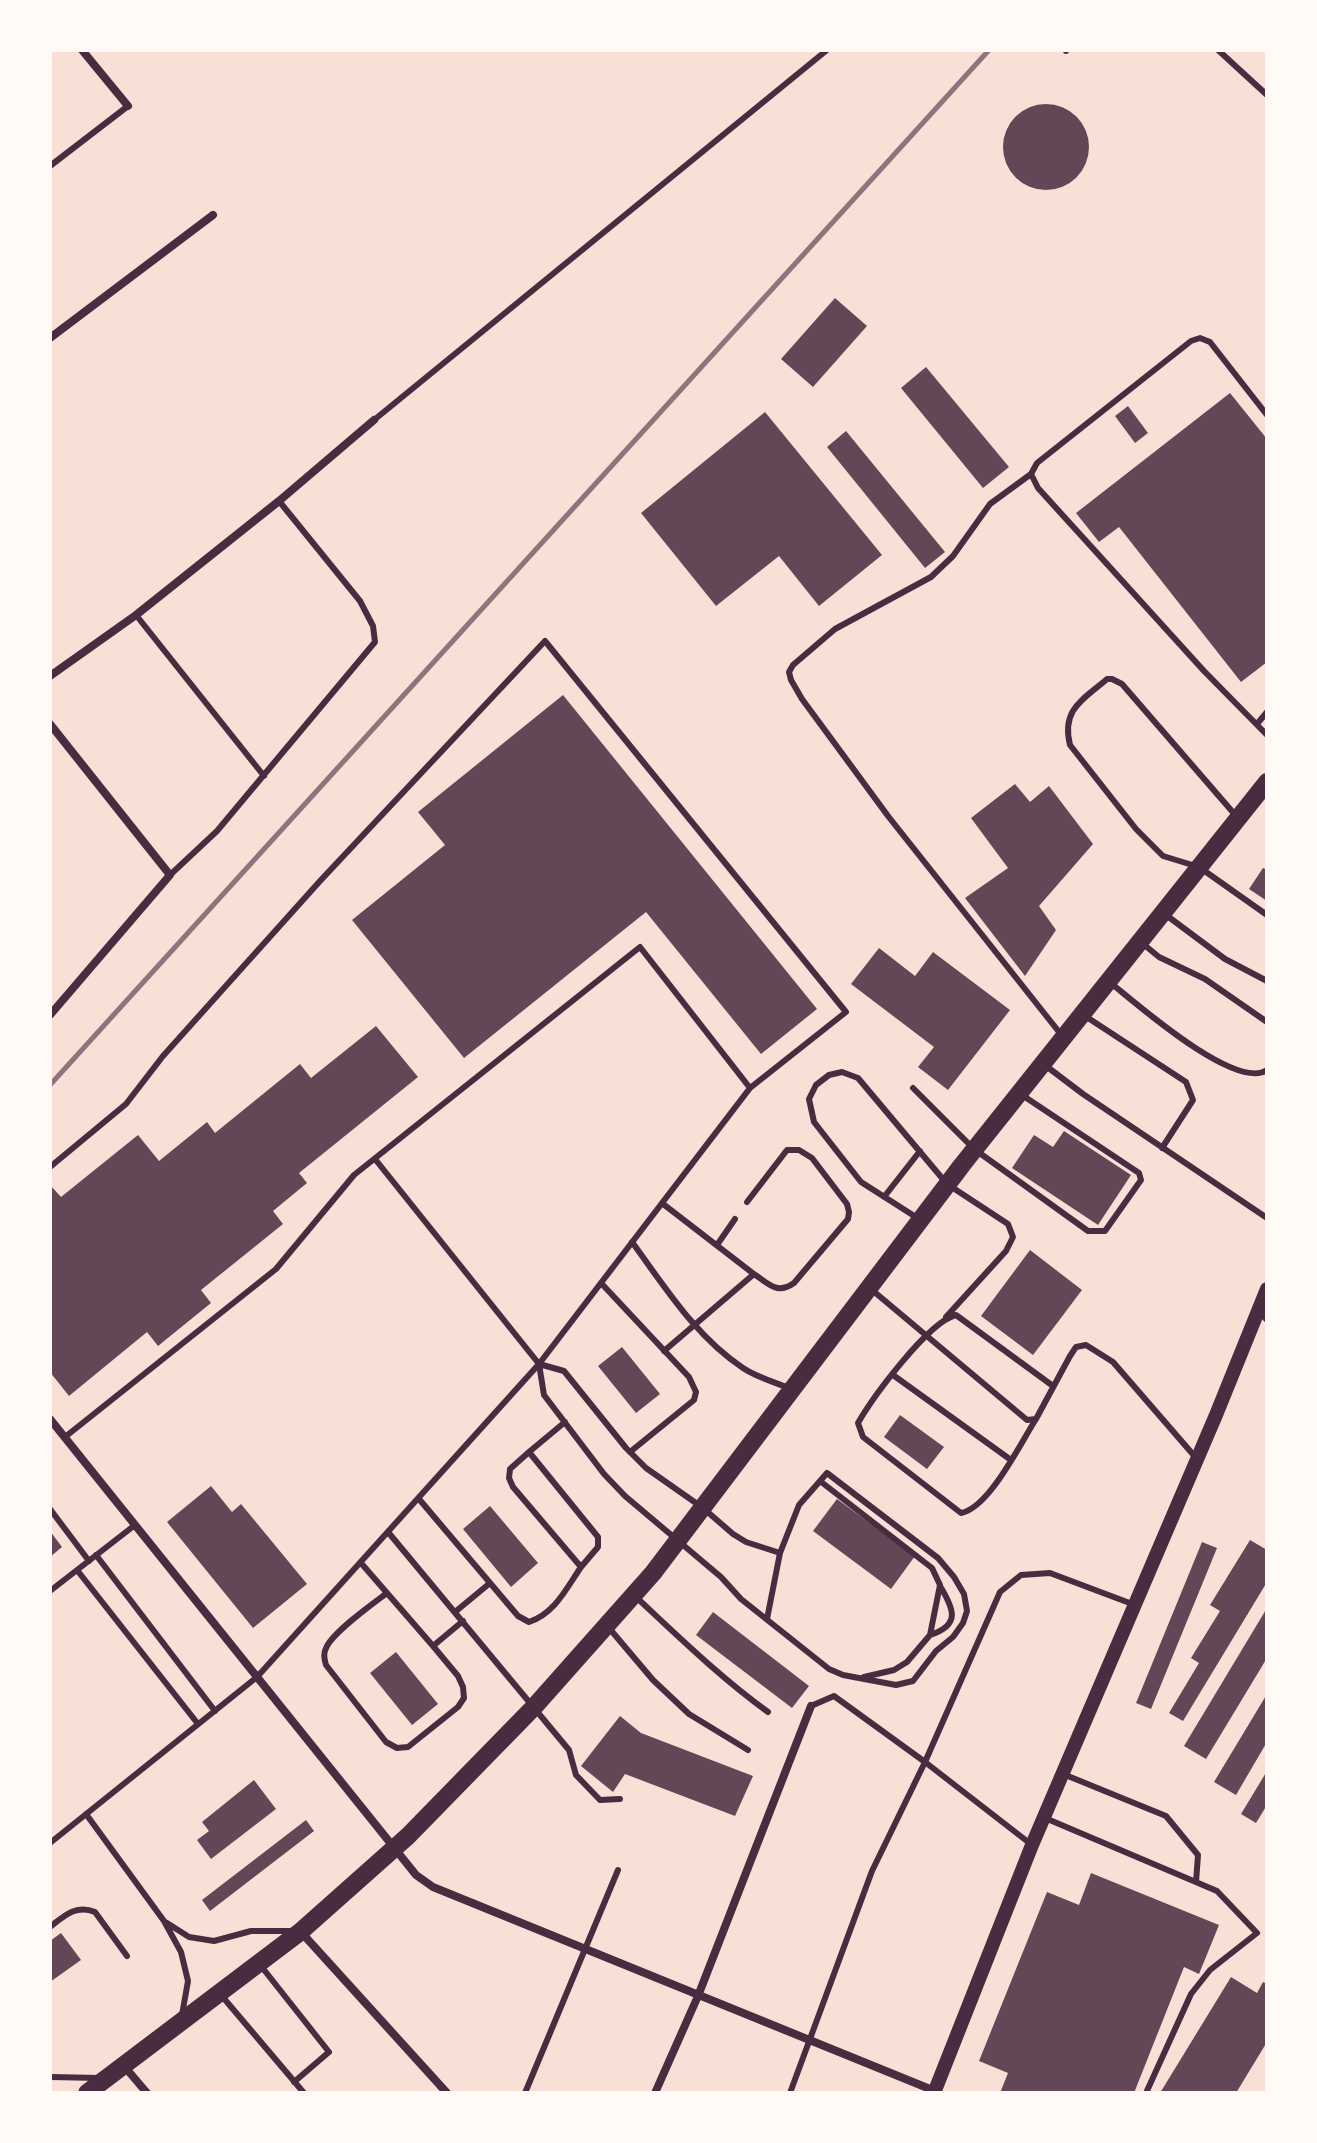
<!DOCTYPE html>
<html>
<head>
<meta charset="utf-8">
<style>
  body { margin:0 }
  #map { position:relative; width:1317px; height:2143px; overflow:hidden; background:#f7e1d7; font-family:Jost,sans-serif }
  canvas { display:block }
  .frame { position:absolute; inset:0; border:52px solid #fffaf5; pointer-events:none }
</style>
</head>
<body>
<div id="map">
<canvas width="1317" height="2143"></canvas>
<div class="frame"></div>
</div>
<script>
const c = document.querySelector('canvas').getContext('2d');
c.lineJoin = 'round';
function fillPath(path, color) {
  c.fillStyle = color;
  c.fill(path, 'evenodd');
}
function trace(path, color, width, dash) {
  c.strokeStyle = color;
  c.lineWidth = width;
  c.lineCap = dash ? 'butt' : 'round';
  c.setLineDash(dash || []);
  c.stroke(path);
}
fillPath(new Path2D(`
  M1003 147a43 43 0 1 1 86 0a43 43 0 1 1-86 0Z
  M835 298 867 326 813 387 781 359Z
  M926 367 1009 467 983 488 901 388Z
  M1230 393 1267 439V662L1241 682 1119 527 1099 542 1076 513Z
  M1128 406 1148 433 1135 443 1115 416Z
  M765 412 882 555 819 606 779 556 716 606 641 513Z
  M846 431 945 552 925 568 827 447Z
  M563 695 817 1009 761 1054 646 912 464 1058 352 920 445 845 418 812Z
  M1015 784 1030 802 1049 786 1093 844 1039 906 1056 930 1025 976 965 898 1008 868 971 818Z
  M1263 868 1267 870V901L1249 889Z
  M879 948 915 976 933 952 1010 1010 948 1090 918 1067 934 1047 851 984Z
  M376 1026 418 1077 299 1173 307 1183 273 1211 283 1224 201 1290 211 1303 158 1346 147 1332 69 1396 50 1372V1185L61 1197 138 1135 159 1161 207 1122 215 1133 300 1064 311 1078Z
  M1064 1131 1131 1175 1098 1225 1012 1168 1034 1135 1053 1147Z
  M1030 1250 1082 1290 1033 1355 981 1316Z
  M622 1347 660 1394 636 1413 598 1366Z
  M900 1415 944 1447 927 1469 884 1437Z
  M211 1486 232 1512 241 1504 307 1584 253 1628 167 1522Z
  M837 1499 915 1556 891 1589 813 1531Z
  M490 1506 538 1563 511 1587 463 1529Z
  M50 1531 62 1547 50 1557Z
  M1250 1540 1267 1550V1582L1183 1721 1169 1713 1199 1663 1191 1658 1220 1611 1210 1605Z
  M1202 1542 1217 1548 1151 1709 1136 1703Z
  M1267 1608V1658L1206 1759 1184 1746Z
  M713 1612 809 1686 792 1708 696 1635Z
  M396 1652 438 1704 412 1725 370 1673Z
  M1267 1694V1742L1236 1795 1214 1782Z
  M620 1716 641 1733 753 1776 735 1816 625 1774 613 1792 581 1766Z
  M1267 1771V1805L1256 1823 1241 1814Z
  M254 1780 276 1809 211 1859 197 1840 209 1831 202 1822Z
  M306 1820 314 1831 210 1911 202 1900Z
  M1091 1873 1219 1925 1199 1974 1184 1967 1134 2093H1000L1008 2073 979 2061 1047 1892 1079 1905Z
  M61 1933 81 1960 50 1982V1941Z
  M1231 1977 1257 1993 1263 1982 1267 1984V2042L1236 2093H1160Z`), '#644757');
trace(new Path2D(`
  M1218 50 1267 95
  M1066 51V50
  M50 166 128 106
  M374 420 827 50
  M1031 474 1038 488 1204 671 1267 735
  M136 615 264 776
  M1257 724 1267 712
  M1237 817 1122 684 1112 679H1107C1083 700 1061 709 1070 745L1136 829 1163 856 1199 867 1267 915
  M170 875 217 831 375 642 373 626 360 601 279 501
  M1166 915 1225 959 1267 981
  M1142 943 1159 957 1205 979 1267 1022
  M1112 984C1138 1005 1236 1091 1267 1070
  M1085 1016 1186 1082 1193 1100 1162 1148
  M1063 1037 888 816 802 699 791 680 789 672 793 665 835 629 931 577 953 556 990 504 1031 474 1037 463 1191 341 1200 338 1210 342 1267 415
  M1046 1066 1083 1094 1267 1218
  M913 1088 974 1149 1088 1231H1105L1141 1180 1139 1173 1022 1095
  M375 1159 539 1364 544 1395 604 1474 625 1496 721 1577 741 1599 829 1669 843 1675 896 1685 913 1681 936 1651 953 1637 963 1623 967 1611 964 1594 954 1577 938 1558 827 1473 799 1505 780 1553 767 1619
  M50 1167 126 1104 163 1056 320 881 545 641 846 1012 750 1088 539 1364 257 1677 50 1843
  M884 1197 920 1151
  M662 1203 754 1274
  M919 1219 861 1182 814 1122 809 1099 816 1085 829 1075 842 1072 858 1078 947 1184 1008 1224 1013 1237 1006 1251 946 1317
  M632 1242C665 1287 696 1337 743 1368 756 1377 774 1382 789 1388
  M717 1245 735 1219
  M601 1283 689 1377 696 1392 694 1400 630 1452
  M872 1290 1027 1420 1036 1419 1070 1356 1076 1347 1086 1345 1113 1362 1197 1459
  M1258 1311 1267 1320
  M664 1351 754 1274C769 1284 777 1295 794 1283L848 1219 849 1212 847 1204 812 1158 799 1150H787L747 1202
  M539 1364 564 1371 626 1448 646 1468 703 1508 733 1534 746 1542 780 1553
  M893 1375 1011 1460
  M1036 1419C1020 1444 989 1508 961 1513L863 1437 858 1423C873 1397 928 1322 956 1315L1053 1386
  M65 1437 276 1269 354 1175 640 947 750 1088
  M529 1452 510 1469 509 1478 513 1487 581 1567 598 1547V1537L529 1452 565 1422
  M820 1481 932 1568 940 1585 930 1635 907 1662 894 1670 864 1677
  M419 1499 518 1616 529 1622C555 1613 566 1589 581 1567
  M50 1509 89 1561
  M388 1532 569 1750 576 1775 600 1800 620 1799
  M96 1555 215 1711
  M361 1563 433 1646 463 1621
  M77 1570 198 1724
  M50 1591 135 1525
  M387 1593C371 1605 336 1630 327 1646 323 1653 324 1658 326 1665L386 1742 397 1748 408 1747 458 1707 464 1698 463 1687 458 1676 433 1646
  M636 1597C681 1639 719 1676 768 1712
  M455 1612 490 1583
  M609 1628 653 1680 689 1714 748 1750
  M930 1635C961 1625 954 1609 940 1586
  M811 1706 834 1696 925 1762 1032 1845
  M1063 1774 1166 1816 1198 1855 1196 1882
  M86 1814 164 1921 181 1952 188 1981 182 2015
  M1045 1818 1217 1891 1257 1933 1210 1970 1191 1994 1146 2093
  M167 1923 189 1937 214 1941 251 1931H294
  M50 1927C64 1916 76 1904 95 1912L127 1956
  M261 1966 329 2052 294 2082
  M221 1995 304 2093
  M50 2077 100 2078
  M525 2093 618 1870
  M790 2093 872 1871 925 1762 1000 1592 1021 1575 1050 1573 1135 1605`), '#4a2c40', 6);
trace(new Path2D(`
  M82 50 128 106
  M50 338 213 215
  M50 676 136 615 279 501 374 420
  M50 724 170 875 50 1015
  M50 1419 416 1875 433 1887 935 2091
  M301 1932 447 2093
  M124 2066 147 2093
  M655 2093 698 1996 811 1706`), '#4a2c40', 8);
trace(new Path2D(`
  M934 2093 1032 1845 1216 1415 1267 1289`), '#4a2c40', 14);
trace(new Path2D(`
  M87 2093 300 1932 408 1836 534 1707 653 1573 962 1165 1267 782`), '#4a2c40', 18);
trace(new Path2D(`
  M50 1085 989 50`), '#8f747c', 5);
</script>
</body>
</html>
